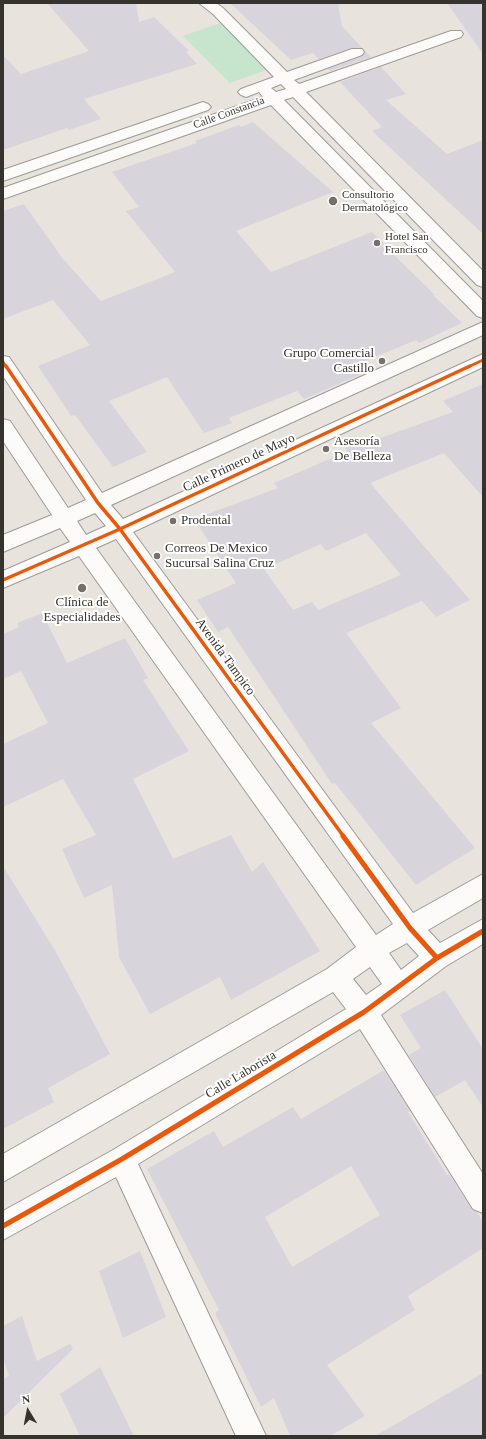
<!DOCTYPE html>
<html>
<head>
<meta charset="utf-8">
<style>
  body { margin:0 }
  #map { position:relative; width:486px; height:1439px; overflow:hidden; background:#e9e3dd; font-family:Georgia,serif }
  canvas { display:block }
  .frame { position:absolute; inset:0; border:4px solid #36322e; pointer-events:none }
  .north { position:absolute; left:8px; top:1391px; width:40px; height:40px; -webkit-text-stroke:3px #fff; paint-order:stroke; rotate:350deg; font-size:11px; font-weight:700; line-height:16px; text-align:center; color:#36322e }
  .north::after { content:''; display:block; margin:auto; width:14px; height:18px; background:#36322e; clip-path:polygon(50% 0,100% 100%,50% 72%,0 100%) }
</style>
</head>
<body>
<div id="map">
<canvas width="486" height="1439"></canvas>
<div class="frame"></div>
<div class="north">N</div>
</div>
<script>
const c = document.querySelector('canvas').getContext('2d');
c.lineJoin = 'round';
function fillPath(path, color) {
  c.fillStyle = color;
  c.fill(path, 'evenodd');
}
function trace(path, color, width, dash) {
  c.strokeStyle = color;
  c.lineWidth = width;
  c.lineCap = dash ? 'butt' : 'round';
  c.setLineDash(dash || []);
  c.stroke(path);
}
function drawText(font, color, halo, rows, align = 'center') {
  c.font = font + ' Georgia,serif';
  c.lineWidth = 4;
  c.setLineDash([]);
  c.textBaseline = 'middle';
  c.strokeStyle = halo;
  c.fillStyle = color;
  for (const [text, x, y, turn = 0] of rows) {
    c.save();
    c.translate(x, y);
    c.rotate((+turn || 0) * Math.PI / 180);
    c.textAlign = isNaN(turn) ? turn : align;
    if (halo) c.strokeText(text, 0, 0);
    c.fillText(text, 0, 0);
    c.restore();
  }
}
fillPath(new Path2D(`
  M220 23 269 69 230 83 183 36Z`), '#c6e5cc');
fillPath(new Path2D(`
  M47 3H136L139 22 154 17 189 51 186 52 197 64 84 99 101 119 69 130 67 128 3 150V55L21 74 89 51Z
  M230 3H338L342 26 362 48H352L319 59 313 53 291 60Z
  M447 3H483V54Z
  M365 51 371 57 330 71 328 69 363 56Z
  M381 67 406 94 386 100 447 154 483 140V234L372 131 382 127 340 82Z
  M253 122 333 192 236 231 271 272 372 232 391 250 390 251 435 295H433L462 323 419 343 416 340 358 364 366 372 304 399 297 391 229 418 232 423 204 433 167 377 109 401 147 452 113 467 75 415 71 416 38 366 90 345 53 300 3 319V211L24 204 63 259 101 301 175 272 126 211 139 207 112 172 197 143 195 141 239 125 241 127Z
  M483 384V497L444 453 370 483 470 600 436 617 422 601 346 633 401 708 371 723 475 848 416 885 335 783 332 784 228 627 218 632 197 600 236 583 194 519 278 488 274 483 348 451 345 448 371 436 375 440 453 412 443 401ZM366 533 401 575 318 610 312 602 293 610 264 569 321 544 326 551Z
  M42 613 67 663 125 638 148 678 143 680 189 751 133 779 173 859 231 835 252 872 263 862 320 951 231 1000 220 977 150 1014 119 957 112 885 84 898 62 849 96 835 63 779 3 807V744L48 723 21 671 3 679V634L19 627 17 623Z
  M3 866 56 952 110 1054 48 1088 54 1102 3 1129Z
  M445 990 483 1049V1107L465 1080 435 1097 409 1055 421 1048 400 1015Z
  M384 1070 410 1111 408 1112 447 1175 449 1174 472 1210 477 1212 483 1223V1248L408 1296 415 1310 327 1365 365 1416 330 1436H290L274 1398 261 1407 215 1313 219 1310 147 1169 214 1131 223 1147 293 1107 301 1119ZM351 1166 380 1215 292 1267 265 1217Z
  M140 1251 166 1317 123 1338 99 1271Z
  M22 1316 37 1361 70 1344 73 1349 3 1418V1379L9 1376 3 1358V1326Z
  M100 1367 134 1436H80L60 1394Z
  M483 1373V1436H375Z`), '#d8d4db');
const minor = new Path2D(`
  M199 3H216L223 8 287 72 352 49H362L364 52 362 55 294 80 299 84 451 31H461L463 34 461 37 306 92 483 271V287L477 285 293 97 284 100 483 301V318L477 316 271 105 3 199V188L263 97 259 92 246 97 241 95 238 92 241 89 274 77 213 14ZM281 84 286 89 276 92 271 88Z
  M203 102 208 104 211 107 208 110 3 181V170Z
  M483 322V335L111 505 123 519 483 354V367L133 532 413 913 483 874V898L428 930 440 943 483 919V944L446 966 381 1015 483 1174V1213L473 1209 360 1029 138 1164 266 1436H236L116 1177 3 1240V1211L113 1150 346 1009 333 992 3 1182V1154L327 969 356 947 79 556 3 588V571L70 542 60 528 3 552V535L52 515 3 441V419L10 421 68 508 86 500 3 376V356L9 357 102 493ZM95 513 106 526 86 535 77 521ZM116 539 393 924 376 935 96 548ZM407 943 419 956 401 970 389 953ZM370 967 382 984 366 995 353 979Z`);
trace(minor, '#9f9a96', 2);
fillPath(minor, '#fcfbfa');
trace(new Path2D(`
  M3 362 6 367
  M468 367 483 360`), '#e8590c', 3);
trace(new Path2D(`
  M6 366 98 503 120 529 344 837
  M3 580 120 529 470 366`), '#e8590c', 3.5);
trace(new Path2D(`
  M343 836 410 928 437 958
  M3 1226 122 1159 364 1012 437 958 483 931`), '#e8590c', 5);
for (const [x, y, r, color] of [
  [333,201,5,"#75706b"],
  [377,243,4,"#75706b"],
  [382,361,4,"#75706b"],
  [326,449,4,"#75706b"],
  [173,521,4,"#75706b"],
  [157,556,4,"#75706b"],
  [82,588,5,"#75706b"]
]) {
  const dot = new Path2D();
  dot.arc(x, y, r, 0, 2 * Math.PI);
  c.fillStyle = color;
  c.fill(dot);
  trace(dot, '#fff', 1.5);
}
drawText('11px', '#36322e', '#fff', [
  ["Calle Constancia",229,113,-20]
]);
drawText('11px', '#36322e', '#fff', [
  ["Consultorio",342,195],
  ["Dermatológico",342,208],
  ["Hotel San",385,237],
  ["Francisco",385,250]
], 'left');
drawText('13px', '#36322e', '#fff', [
  ["Grupo Comercial",374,354,"right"],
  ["Castillo",374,369,"right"],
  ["Asesoría",334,442],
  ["De Belleza",334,457],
  ["Prodental",181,521],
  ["Correos De Mexico",165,549],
  ["Sucursal Salina Cruz",165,564],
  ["Clínica de",82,603,"center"],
  ["Especialidades",82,618,"center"]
], 'left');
drawText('13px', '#36322e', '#fff', [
  ["Calle Primero de Mayo",239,463,-25],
  ["Avenida Tampico",225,657,54],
  ["Calle Laborista",241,1075,-31]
]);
</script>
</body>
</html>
